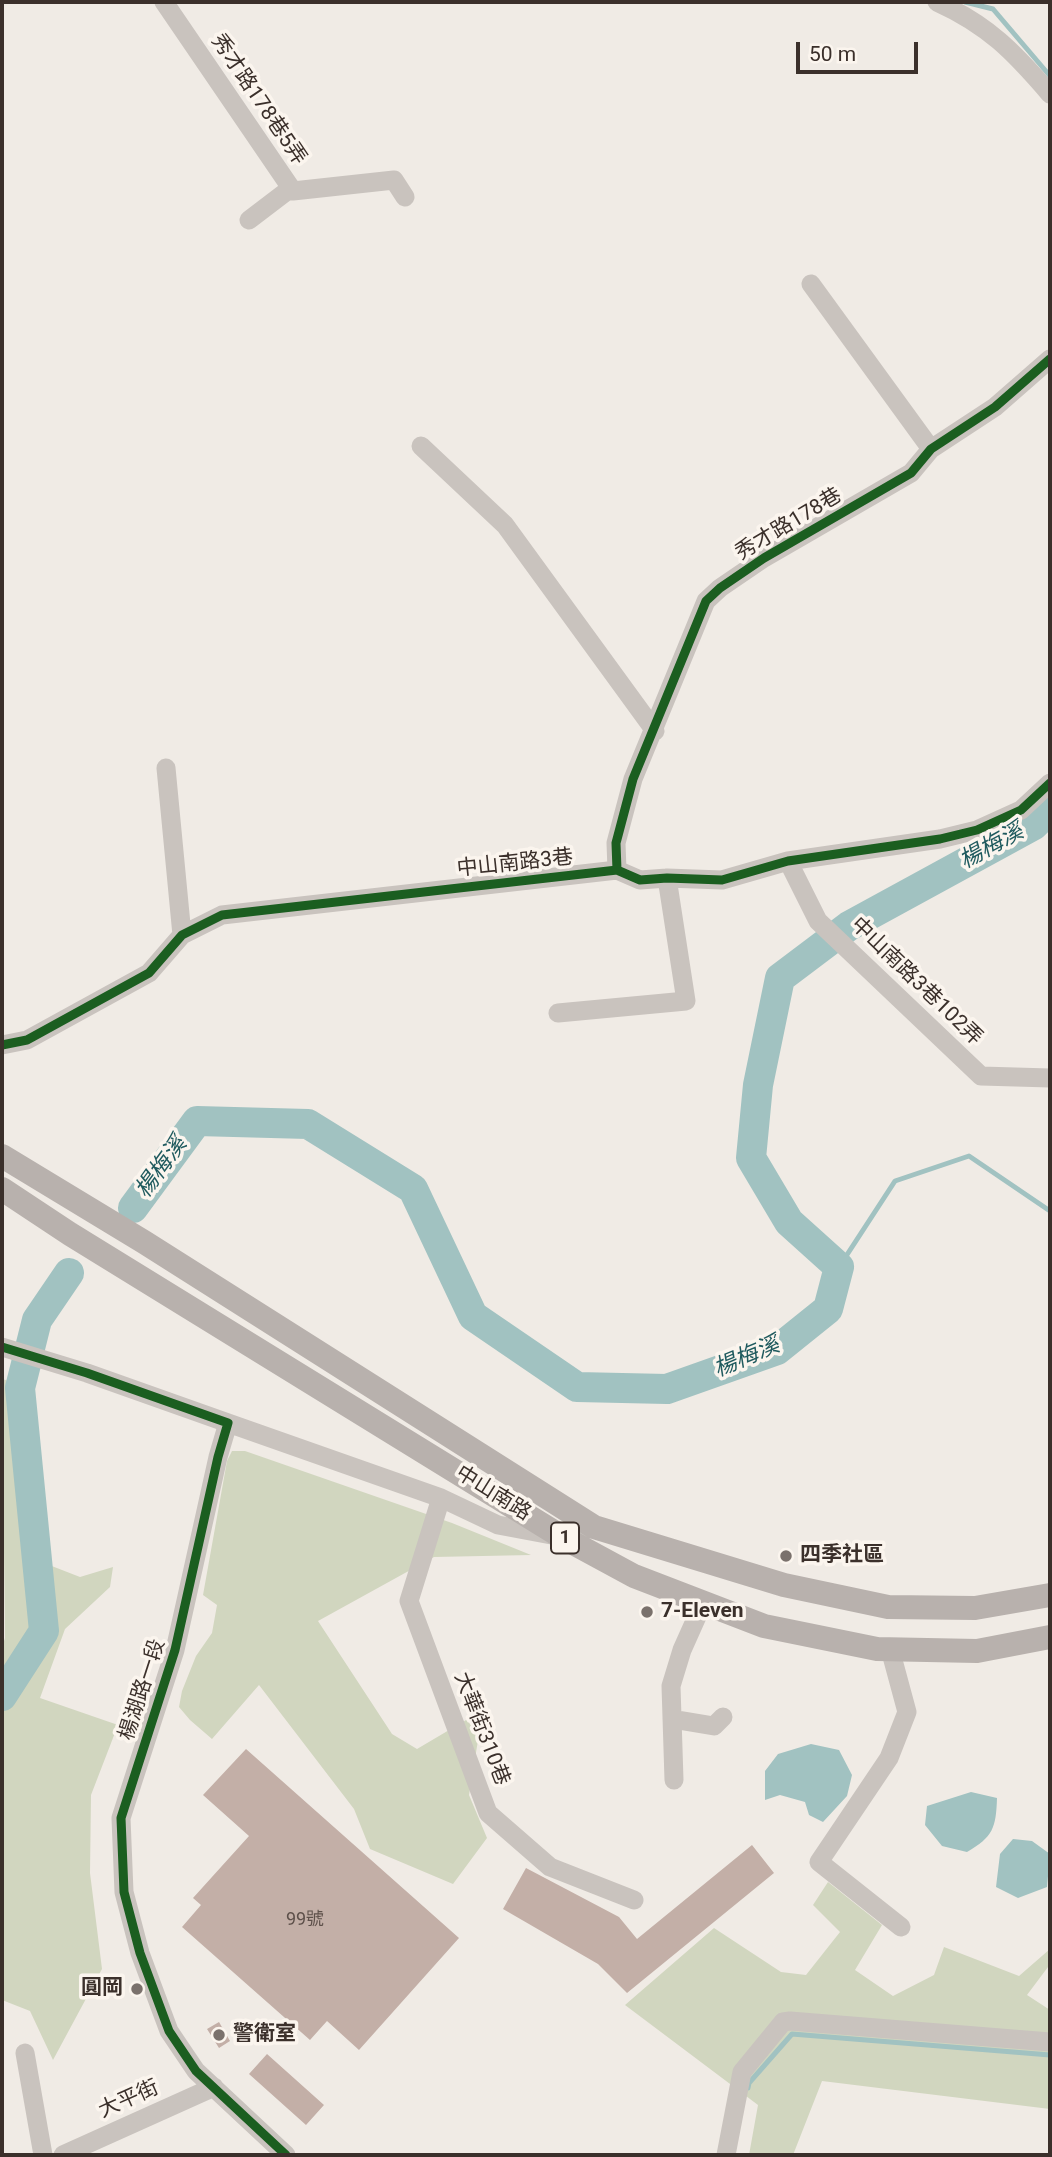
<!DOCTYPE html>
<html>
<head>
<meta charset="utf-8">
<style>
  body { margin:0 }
  #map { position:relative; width:1052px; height:2157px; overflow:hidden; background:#f0ebe5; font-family:Roboto,sans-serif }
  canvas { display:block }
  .frame { position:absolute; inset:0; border:4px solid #3b302b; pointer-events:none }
  .scale { position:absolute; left:796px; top:42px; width:122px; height:32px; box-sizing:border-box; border:4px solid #3b302b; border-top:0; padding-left:9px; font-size:21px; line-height:24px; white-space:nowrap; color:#3b302b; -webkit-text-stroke:5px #fbf5ee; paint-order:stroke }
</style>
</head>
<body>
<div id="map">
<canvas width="1052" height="2157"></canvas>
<div class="frame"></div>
<div class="scale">50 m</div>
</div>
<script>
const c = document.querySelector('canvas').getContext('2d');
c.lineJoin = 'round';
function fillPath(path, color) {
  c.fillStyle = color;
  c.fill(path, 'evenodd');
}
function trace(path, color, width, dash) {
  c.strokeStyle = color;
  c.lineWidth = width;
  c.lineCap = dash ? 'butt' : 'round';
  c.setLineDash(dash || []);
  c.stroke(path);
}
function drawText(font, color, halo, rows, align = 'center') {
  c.font = font + ' Roboto,"Noto Sans TC",sans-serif';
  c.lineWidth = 7;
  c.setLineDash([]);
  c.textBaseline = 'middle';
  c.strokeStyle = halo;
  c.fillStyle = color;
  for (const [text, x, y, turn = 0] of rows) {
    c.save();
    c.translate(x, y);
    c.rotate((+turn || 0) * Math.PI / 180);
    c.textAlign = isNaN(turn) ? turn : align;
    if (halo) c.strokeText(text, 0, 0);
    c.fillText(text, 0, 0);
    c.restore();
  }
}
fillPath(new Path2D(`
  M2 1379 9 1381 26 1556 80 1577 113 1567 110 1587 65 1629 40 1698 118 1725 91 1795 90 1873 102 1969 53 2060 30 2011 2 2000V1647L5 1638Z
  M232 1451H245L452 1523 531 1555 434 1557 318 1621 392 1734 417 1749 483 1710 469 1795 487 1838 453 1884 370 1849 354 1809 259 1685 212 1739 190 1720 179 1707 182 1691 196 1656 212 1633 217 1605 203 1595 227 1461Z
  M828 1882 882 1925 855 1970 893 1996 934 1975 944 1947 1019 1976 1050 1949V1968L1048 1967 1027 1995 1050 2010V2109L822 2081 793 2155H749L758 2105 625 2005 714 1928 781 1972 806 1975 840 1932 813 1905Z`), '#d1d6bf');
fillPath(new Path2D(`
  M811 1744 839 1750 852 1775 847 1796 823 1822 809 1815 805 1802 780 1795 765 1800V1771L778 1754Z
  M971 1792 997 1798C996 1828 993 1837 967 1852L942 1846 925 1825 927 1806Z
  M1013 1839 1032 1841 1050 1854 1047 1887 1018 1898 996 1887 1000 1854Z`), '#a1c2c1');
trace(new Path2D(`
  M965 2 993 9 1050 76
  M839 1267 895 1181 969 1156 1050 1211
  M748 2088 749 2083 792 2034 1050 2055`), '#a1c2c1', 5);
trace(new Path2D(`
  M133 1208 197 1121 308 1124 413 1189 473 1316 577 1387 667 1389 777 1350 828 1309 839 1267 789 1222 751 1158 758 1085 780 978 849 926 1034 825 1050 809
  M2 1696 44 1631 20 1388 37 1320 69 1273`), '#a1c2c1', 30);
fillPath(new Path2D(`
  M246 1749 459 1938 359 2050 327 2021 310 2040 182 1927 201 1905 193 1898 249 1836 203 1795Z
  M752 1845 774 1873 627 1993 598 1964 503 1909 526 1868 619 1917 637 1939Z
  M219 2022 230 2041 219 2048 207 2029Z
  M267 2054 324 2105 306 2125 249 2074Z`), '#c3afa7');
trace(new Path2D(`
  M164 2 293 191 394 180 405 197
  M937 2C988 25 1014 52 1050 94
  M249 220 291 188
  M811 284 931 449
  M421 446 505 525 655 731
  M166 768 182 935
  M788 861 818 921 981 1076 1050 1078
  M617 870 616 843 633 779 706 601 720 588 764 558 911 473 931 449 995 407 1050 359
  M558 1013 686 1001 667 878
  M2 1045 27 1040 149 973 182 935 222 915 617 870 640 880 667 878 722 880 788 861 940 839 977 830 1021 810 1050 783
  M2 1347 87 1373 228 1423 218 1457 175 1650 121 1818 124 1892 140 1953 169 2031 196 2071 286 2155
  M228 1423 441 1498 498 1525 562 1537 594 1527
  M441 1498 409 1601 488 1813 550 1867 634 1900
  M890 1649 907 1712 889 1758 819 1862 901 1927
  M672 1719 714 1726 723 1717
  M674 1780 671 1686 682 1650 703 1603
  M25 2053 43 2155
  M63 2155 214 2087
  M726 2155 742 2072 783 2022 790 2021 1050 2042`), '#c9c3be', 19);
trace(new Path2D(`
  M2 1156 144 1242 594 1527 784 1585 888 1607 975 1608 1050 1595
  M2 1189 70 1234 562 1537 634 1576 764 1626 877 1649 977 1651 1050 1637`), '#b8b1ad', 24);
trace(new Path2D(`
  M617 870 616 843 633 779 706 601 720 588 764 558 911 473 931 449 995 407 1050 359
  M2 1045 27 1040 149 973 182 935 222 915 617 870 640 880 667 878 722 880 788 861 940 839 977 830 1021 810 1050 783
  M2 1347 87 1373 228 1423 218 1457 175 1650 121 1818 124 1892 140 1953 169 2031 196 2071 286 2155`), '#1b5e20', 9);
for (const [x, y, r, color] of [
  [786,1556,7,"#7a716c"],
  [647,1612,7,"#7a716c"],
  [137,1989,7,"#7a716c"],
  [219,2035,7,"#7a716c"]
]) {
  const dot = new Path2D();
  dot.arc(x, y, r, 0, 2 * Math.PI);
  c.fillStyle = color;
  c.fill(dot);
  trace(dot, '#fbf5ee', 2.5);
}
drawText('18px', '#5d504a', null, [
  ["99號",305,1920]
]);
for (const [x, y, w] of [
  [565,1538,28]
]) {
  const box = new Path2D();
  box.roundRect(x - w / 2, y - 15.5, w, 31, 5);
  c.fillStyle = '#fbf5ee';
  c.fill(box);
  trace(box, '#3b302b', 2);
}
drawText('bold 19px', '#3b302b', null, [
  ["1",565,1538]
]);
drawText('21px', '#3b302b', '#fbf5ee', [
  ["秀才路178巷5弄",258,100,56],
  ["秀才路178巷",789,525,-31],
  ["中山南路3巷",515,864,-6],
  ["中山南路3巷102弄",916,982,44],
  ["中山南路",493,1494,32],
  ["楊湖路一段",143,1690,-72],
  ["大華街310巷",481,1729,69],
  ["大平街",129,2100,-24]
]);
drawText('bold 21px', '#3b302b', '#fbf5ee', [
  ["四季社區",800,1556],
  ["7-Eleven",661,1612],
  ["圓岡",123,1989,"right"],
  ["警衛室",233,2035]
], 'left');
drawText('italic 23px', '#1f5a5e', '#fbf5ee', [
  ["楊梅溪",992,847,-29],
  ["楊梅溪",162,1168,-54],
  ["楊梅溪",747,1358,-23]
]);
</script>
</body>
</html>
